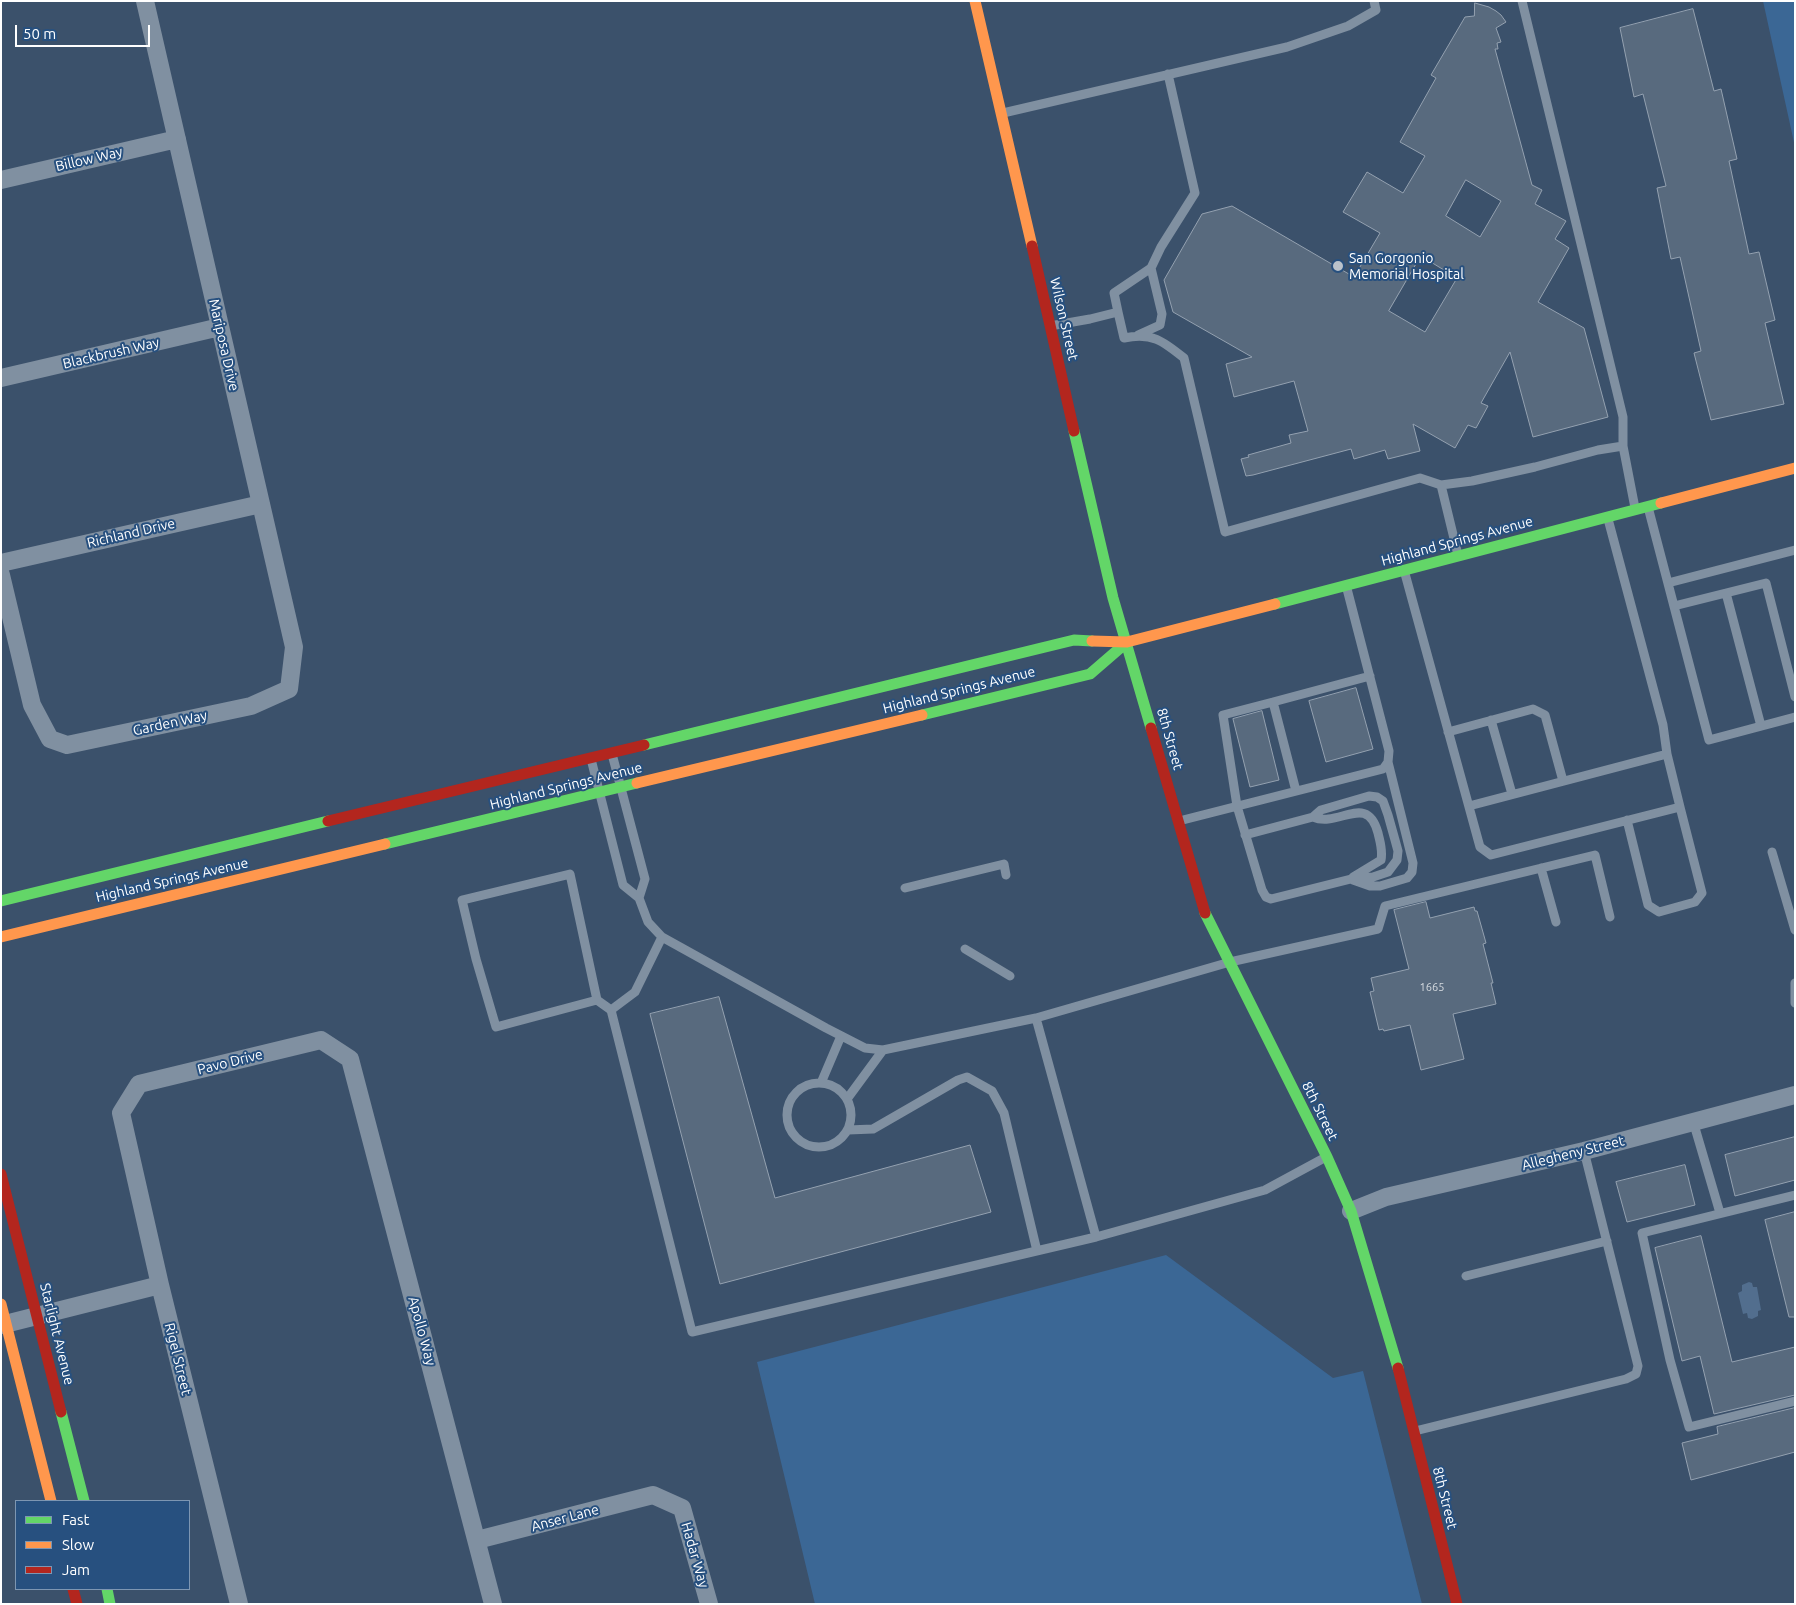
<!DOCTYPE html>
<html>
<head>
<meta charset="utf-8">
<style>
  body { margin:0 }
  #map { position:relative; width:1796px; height:1605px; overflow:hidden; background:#3b516b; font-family:Ubuntu,sans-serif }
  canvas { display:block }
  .frame { position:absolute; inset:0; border:2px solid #fff; pointer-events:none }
  .legend { position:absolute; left:15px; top:1500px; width:175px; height:90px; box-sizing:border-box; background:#27507f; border:1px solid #7d96b2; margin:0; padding:6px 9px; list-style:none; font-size:15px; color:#fff }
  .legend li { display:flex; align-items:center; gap:10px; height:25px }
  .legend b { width:25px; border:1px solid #7d96b2 }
  .scale { position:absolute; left:15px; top:25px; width:135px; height:22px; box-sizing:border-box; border:2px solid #fff; border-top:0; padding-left:6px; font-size:15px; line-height:18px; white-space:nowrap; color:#fff; -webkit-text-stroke:4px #27507f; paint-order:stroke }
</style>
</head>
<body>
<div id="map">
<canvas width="1796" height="1605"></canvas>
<div class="frame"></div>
<ul class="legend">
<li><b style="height:6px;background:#63d668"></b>Fast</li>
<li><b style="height:6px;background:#ff974d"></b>Slow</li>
<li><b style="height:6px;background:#b3261e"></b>Jam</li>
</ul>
<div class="scale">50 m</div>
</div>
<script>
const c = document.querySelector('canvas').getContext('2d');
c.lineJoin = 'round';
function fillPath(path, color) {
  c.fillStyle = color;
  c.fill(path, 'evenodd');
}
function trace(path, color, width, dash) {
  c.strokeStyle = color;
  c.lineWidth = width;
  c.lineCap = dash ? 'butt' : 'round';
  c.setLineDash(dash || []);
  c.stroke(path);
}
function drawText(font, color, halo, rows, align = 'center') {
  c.font = font + ' Ubuntu,sans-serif';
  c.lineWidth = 4;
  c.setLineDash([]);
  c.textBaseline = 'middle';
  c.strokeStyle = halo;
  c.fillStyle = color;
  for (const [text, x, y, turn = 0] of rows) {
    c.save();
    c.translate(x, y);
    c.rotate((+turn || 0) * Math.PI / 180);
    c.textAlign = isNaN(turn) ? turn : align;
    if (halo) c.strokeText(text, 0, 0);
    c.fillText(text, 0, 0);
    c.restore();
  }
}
fillPath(new Path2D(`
  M1763 1H1795V147Z
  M1166 1255 1333 1378 1363 1371 1422 1604H815L757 1362Z`), '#3b6795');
fillPath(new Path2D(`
  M1749 1282 1752 1283 1753 1287H1757L1761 1310 1758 1311V1316L1752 1319 1748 1318 1747 1313 1743 1314 1738 1293 1742 1291V1285Z`), '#526e8e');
const building = new Path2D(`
  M1475 3 1489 7 1496 11 1501 15 1506 22 1496 28 1501 42 1497 43 1498 49H1495L1532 185 1542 190 1535 204 1566 221 1555 239 1569 248 1538 302 1584 328 1608 417 1533 437 1510 352 1481 403 1488 406 1476 428 1468 425 1455 448 1413 424 1420 451 1388 459 1385 450 1354 459 1351 449 1253 475 1246 476 1241 459 1249 457 1248 455 1291 443 1289 435 1308 431 1294 381 1234 397 1226 364 1252 357 1173 312 1164 280 1202 214 1232 206 1354 277 1380 233 1343 212 1367 172 1403 193 1425 156 1400 142 1436 78 1431 75 1465 17 1474 16ZM1466 180 1501 201 1480 237 1446 216ZM1421 256 1457 278 1425 332 1389 311Z
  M1693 9 1714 91 1721 89 1737 159 1729 161 1749 254 1759 252 1775 320 1765 323 1784 404 1711 420 1694 353 1701 351 1680 257 1671 259 1657 188 1666 186 1643 94 1634 97 1620 28Z
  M1356 688 1373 749 1326 762 1309 701Z
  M1262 711 1279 780 1250 787 1233 719Z
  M1426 902 1430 918 1474 907 1475 911H1477L1486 943 1483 944 1493 983H1491L1496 1004 1453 1014 1464 1059 1421 1070 1410 1025 1384 1031 1383 1029 1379 1030 1370 992 1374 991 1371 978 1409 969 1394 910Z
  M719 997 775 1198 970 1145 991 1212 720 1284 650 1014Z
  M1795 1137V1180L1735 1196 1725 1155Z
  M1685 1165 1695 1205 1627 1222 1616 1182Z
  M1795 1212V1317H1789L1765 1220Z
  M1701 1236 1732 1362 1795 1347V1395L1714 1414 1700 1356 1682 1361 1655 1248Z
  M1795 1408V1452L1691 1480 1682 1443 1718 1434 1717 1427Z`);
fillPath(building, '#586a7e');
trace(building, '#94a1b0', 1);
trace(new Path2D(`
  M1522 1 1623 417V446L1635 508
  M1003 113 1287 47 1348 26 1376 10 1374 1
  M1118 312 1114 293 1151 268 1161 247 1195 193 1168 74
  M1050 326 1090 319 1118 312 1124 338C1152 332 1163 341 1184 358L1225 532 1420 478 1441 485 1472 481 1535 467 1598 450 1623 446
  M1138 335 1160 325 1162 314 1151 268
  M1441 485 1458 555
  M1648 507 1709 740 1795 717
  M1608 519 1663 725 1667 754
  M1404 570 1480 847 1491 855 1680 807 1667 754 1469 806
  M1668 583 1795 550
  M1726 593 1761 726
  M1674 606 1766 583 1795 697
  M1491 720 1512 794
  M1448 732 1533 709 1545 715 1563 781
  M612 754 645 879 639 898
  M591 759 623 885 639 898 648 922 662 937 826 1028 865 1048 883 1050 1036 1018 1230 962 1378 929 1385 906 1595 855 1610 917
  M1296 791 1273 702 1370 676
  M1313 817C1339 828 1367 792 1378 833 1380 842 1383 850 1381 860L1353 877
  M1627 820 1648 905 1659 912 1695 902 1702 893 1680 807
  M1179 821 1383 769 1388 762 1389 751 1346 585
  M1245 835 1313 817 1321 810 1369 796 1377 797 1383 801 1388 815 1395 840 1398 851 1397 860 1388 872 1373 877 1351 879 1271 899 1266 897 1262 890 1237 806 1223 715 1273 702
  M1772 852 1795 930
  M1541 868 1556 922
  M1353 880 1370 886H1380L1407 878 1412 872 1413 863 1388 762
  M905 888 1004 864 1006 875
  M662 937 635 992 611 1010 692 1332 1096 1237
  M965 949 1010 976
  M1795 983V1003
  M597 1000 496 1027 476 959 462 900 570 874 597 1000 611 1010
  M1036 1018 1096 1237 1265 1190 1326 1157
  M787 1115a32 32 0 1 1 64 0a32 32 0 1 1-64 0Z
  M821 1083 841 1036
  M847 1099 883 1050
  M1693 1121 1720 1213
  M848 1130 873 1129 958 1080 967 1077 992 1091 1004 1113 1037 1251
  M1795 1195 1642 1233 1670 1360 1689 1427 1795 1401
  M1466 1276 1607 1241
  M1415 1431 1626 1379 1636 1374 1638 1366 1584 1151`), '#8090a1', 9);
trace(new Path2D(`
  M1 180 177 139
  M1 378 220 327
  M1 563 261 504
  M1 575 32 705 50 739 67 745 251 706 289 689 294 647 145 1
  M1351 1211 1386 1197 1584 1151 1795 1095
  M1 1325 160 1285
  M477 1540 653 1495 682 1508 709 1604
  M239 1604 160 1285 121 1113 139 1084 321 1040 350 1059 493 1604`), '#8090a1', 18);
trace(new Path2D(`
  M1074 431 1113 598 1151 728
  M1275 604 1661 503
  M922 715 1090 674 1127 642
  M644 745 1074 640 1092 641
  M385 844 637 783
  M1 901 328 821
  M1205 913 1327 1157 1351 1211 1398 1368
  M61 1412 84 1501
  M107 1589 110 1604`), '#63d668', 11);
trace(new Path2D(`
  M975 1 1032 246
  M1661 503 1795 468
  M1092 641 1127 642 1275 604
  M637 783 922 715
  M1 937 385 844
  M1 1304 51 1501`), '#ff974d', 11);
trace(new Path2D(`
  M1032 246 1074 431
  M1151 728 1205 913
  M328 821 644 745
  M1 1174 61 1412
  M1398 1368 1457 1604
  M73 1589 77 1604`), '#b3261e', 11);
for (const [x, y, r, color] of [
  [1338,266,6,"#bac2cb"]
]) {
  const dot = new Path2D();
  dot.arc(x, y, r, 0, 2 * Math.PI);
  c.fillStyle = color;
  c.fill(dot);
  trace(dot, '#27507f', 2);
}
drawText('11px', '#d5dadf', null, [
  ["1665",1432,987]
]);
drawText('14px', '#fff', '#27507f', [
  ["Billow Way",89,159,-13],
  ["Wilson Street",1064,319,77],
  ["Mariposa Drive",224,345,77],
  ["Blackbrush Way",111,353,-13],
  ["Richland Drive",131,533,-13],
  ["Highland Springs Avenue",1457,541,-15],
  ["Highland Springs Avenue",959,690,-14],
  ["Garden Way",170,723,-12],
  ["8th Street",1170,739,74],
  ["Highland Springs Avenue",566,786,-14],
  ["Highland Springs Avenue",172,880,-13],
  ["Pavo Drive",230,1062,-14],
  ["8th Street",1320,1111,64],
  ["Allegheny Street",1573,1153,-14],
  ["Apollo Way",422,1331,75],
  ["Starlight Avenue",57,1334,76],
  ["Rigel Street",178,1359,76],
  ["8th Street",1445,1498,76],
  ["Anser Lane",565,1518,-15],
  ["Hadar Way",695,1555,74]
]);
drawText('14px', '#fff', '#27507f', [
  ["San Gorgonio",1349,258],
  ["Memorial Hospital",1349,274]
], 'left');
</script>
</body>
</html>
